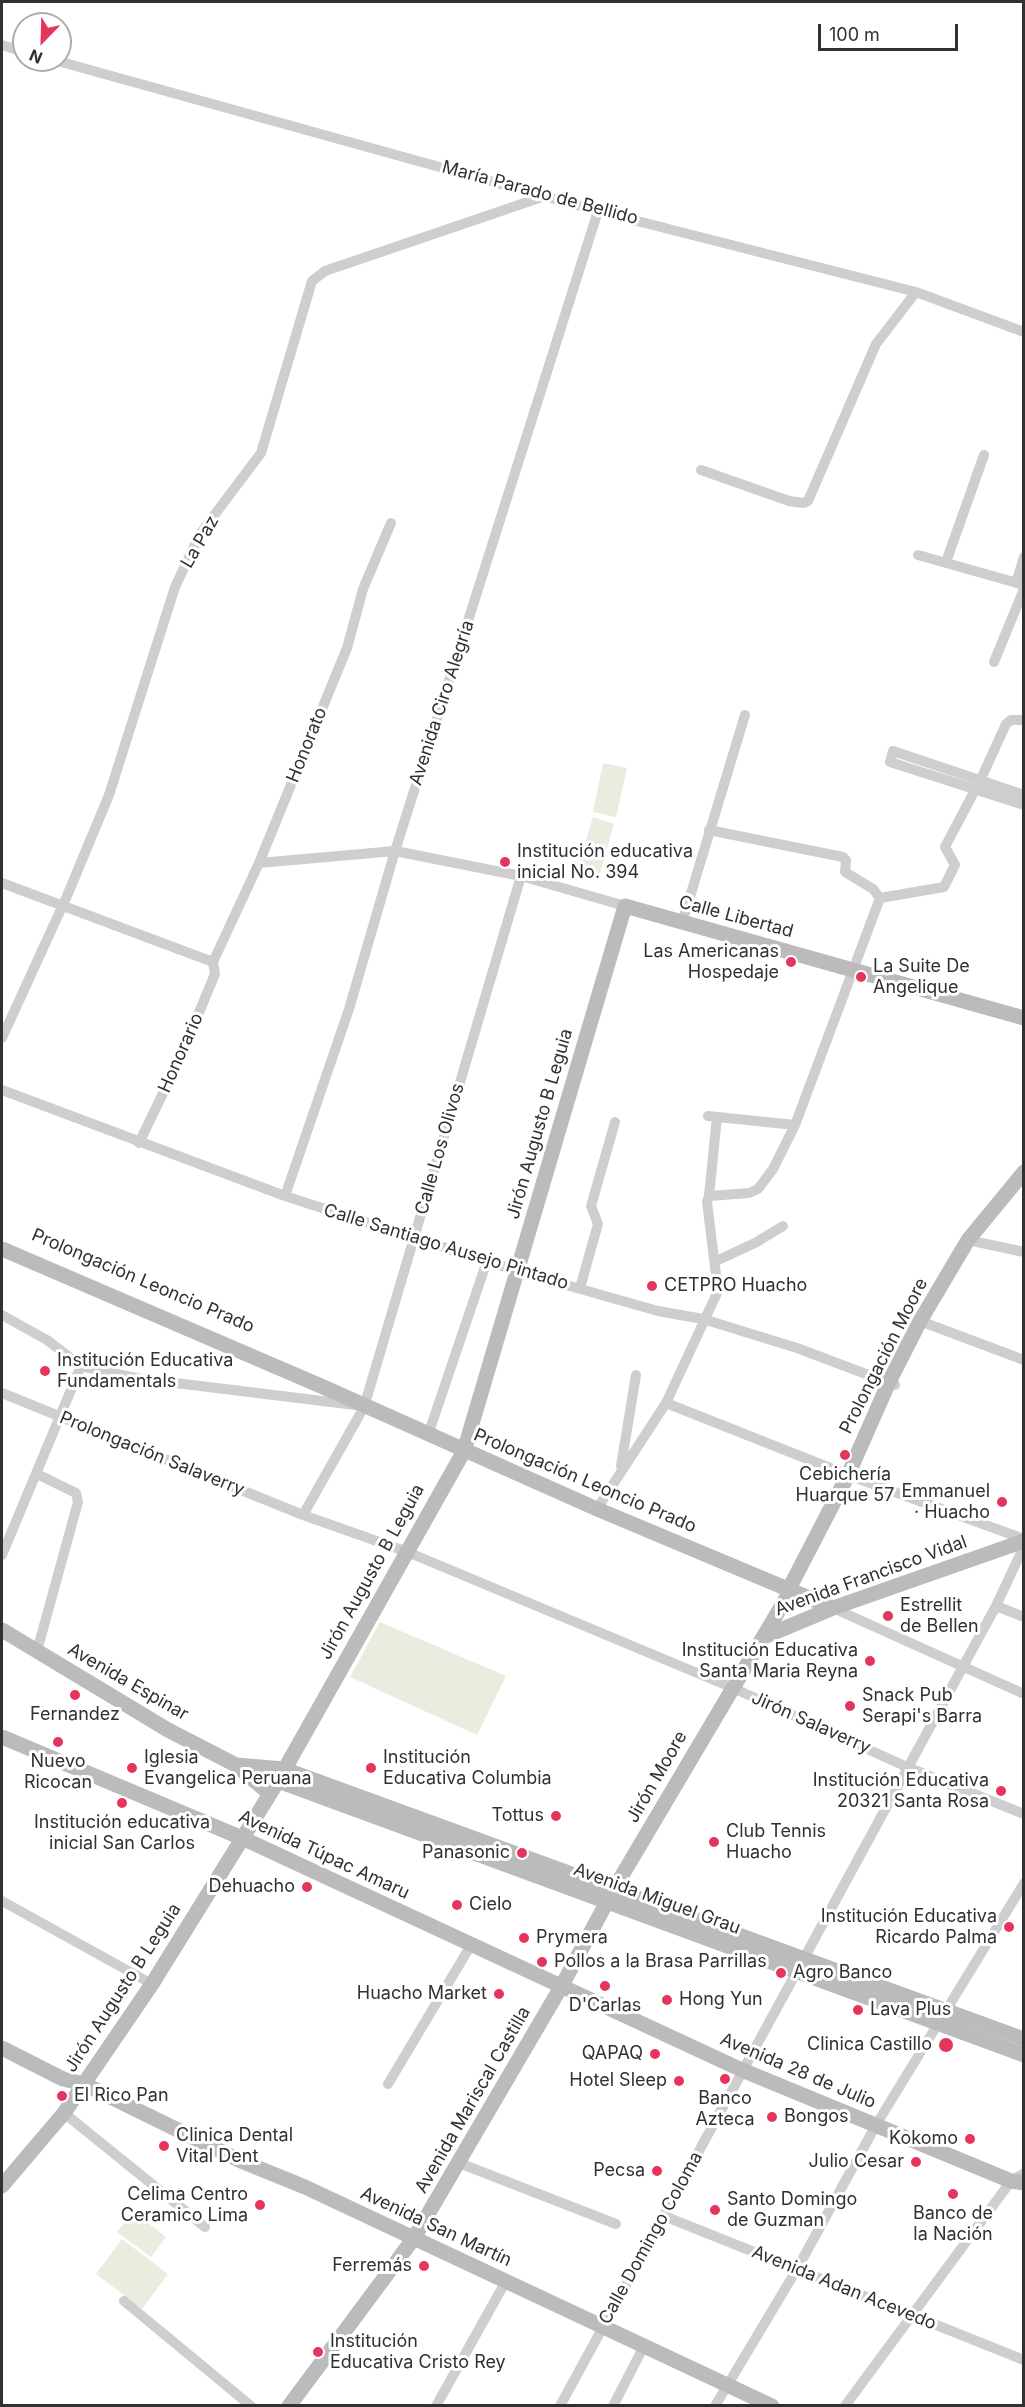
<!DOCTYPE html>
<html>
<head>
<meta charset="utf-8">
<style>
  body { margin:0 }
  #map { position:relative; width:1025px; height:2407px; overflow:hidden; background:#fff; font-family:Inter,sans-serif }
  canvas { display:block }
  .frame { position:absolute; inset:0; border:3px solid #313131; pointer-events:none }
  .north { position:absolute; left:12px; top:12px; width:60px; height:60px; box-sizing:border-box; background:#fff; border:2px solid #adadad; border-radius:50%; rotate:203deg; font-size:16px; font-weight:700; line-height:24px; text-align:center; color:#313131 }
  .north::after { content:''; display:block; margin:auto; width:21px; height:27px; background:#e5355d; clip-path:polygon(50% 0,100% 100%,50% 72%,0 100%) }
  .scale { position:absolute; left:818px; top:24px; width:140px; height:27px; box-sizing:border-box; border:3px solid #313131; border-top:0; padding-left:8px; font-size:18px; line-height:21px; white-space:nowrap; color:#313131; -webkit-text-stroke:4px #fff; paint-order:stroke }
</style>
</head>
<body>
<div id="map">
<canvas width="1025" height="2407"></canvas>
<div class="frame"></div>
<div class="north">N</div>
<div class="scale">100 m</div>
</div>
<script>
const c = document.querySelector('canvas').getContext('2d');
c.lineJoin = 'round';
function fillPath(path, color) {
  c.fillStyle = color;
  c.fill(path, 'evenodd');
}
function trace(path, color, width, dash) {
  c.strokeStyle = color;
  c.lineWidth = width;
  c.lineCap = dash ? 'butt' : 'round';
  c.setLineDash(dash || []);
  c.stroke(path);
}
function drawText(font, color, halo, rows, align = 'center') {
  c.font = font + ' Inter,sans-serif';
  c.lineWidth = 6;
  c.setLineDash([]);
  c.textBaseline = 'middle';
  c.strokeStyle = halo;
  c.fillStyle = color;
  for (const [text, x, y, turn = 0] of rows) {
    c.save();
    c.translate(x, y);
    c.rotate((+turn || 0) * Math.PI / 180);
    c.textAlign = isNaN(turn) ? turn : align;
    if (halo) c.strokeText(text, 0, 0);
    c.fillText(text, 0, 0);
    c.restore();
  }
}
fillPath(new Path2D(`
  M603 763 627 768 616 817 593 812Z
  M593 817 614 824 600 873 578 867Z
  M380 1622 506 1676 477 1735 350 1677Z
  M133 2211 166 2237 151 2257 117 2232Z
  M122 2239 168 2274 142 2309 96 2274Z`), '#e9eddf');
trace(new Path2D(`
  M2 45 24 52
  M54 60 598 211 916 292 1024 332
  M701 470 789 501 803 503 808 501 876 344 916 292
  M918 555 1024 585
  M946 562 984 455
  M1016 583 1024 557
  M994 662 1024 589
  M980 781 1006 724 1011 720H1024
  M1024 795 893 751 890 762 1024 805
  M709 830 843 857 846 860 845 872 873 889 880 898
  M259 863 395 851 521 876 625 906
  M2 883 213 962
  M880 898 944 887 955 865 945 847 975 790
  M682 923 745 715
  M213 962 259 863 347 648 363 589 391 523
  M2 1038 67 896 109 795 175 587 200 534 261 453 312 281 325 271 545 196
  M2 1090 285 1196 517 1271 658 1311 703 1319 797 1348 895 1385
  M708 1116 795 1125
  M139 1143 180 1058 215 974 213 962
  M285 1196 349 1009 395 851 598 211
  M709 1196 717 1117
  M968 1240 1024 1252
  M716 1261 755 1243 783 1226
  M580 1288 598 1224 591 1206 615 1122
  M2 1315 47 1340 81 1366 135 1378 355 1405
  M920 1321 1024 1360
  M2 1393 303 1515 405 1551 733 1688 907 1767 1024 1814
  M666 1403 848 1475 1024 1539
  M428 1435 487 1261
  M621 1466 636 1375
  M597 1509 666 1403 718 1291 707 1202 709 1196 749 1193 758 1189 773 1169 795 1125 880 898
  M303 1515 364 1407 521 876
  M2 1555 81 1366
  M996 1606 1024 1617
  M833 1608 1024 1694
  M37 1651 78 1502 76 1493 37 1474
  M2 1901 152 1984
  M388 2084 471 1945
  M64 2113 205 2227
  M459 2163 616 2224
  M664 2216 1024 2360
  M124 2301 251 2406
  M436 2406 506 2281
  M560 2406 996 1606 1024 1546
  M613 2406 644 2346
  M715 2406 797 2269 876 2125 1024 1883
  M845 2406 1011 2181 1024 2173`), '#cecece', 10);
trace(new Path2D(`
  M2 1249 321 1386 597 1509 833 1608
  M2 1630 168 1730 236 1765 270 1794
  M766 1636 833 1608 1024 1541
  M2 1737 242 1838 742 2070 1011 2181 1024 2183
  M236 1765 284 1769 1024 2039
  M278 1781 1024 2055
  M2 2048 63 2079 84 2084 241 2161 305 2187 772 2406
  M2 2186 64 2113 152 1984 278 1781 464 1451 625 906 1024 1018
  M289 2406 414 2238 561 1987 614 1889 791 1590 792 1583 848 1475 889 1382 920 1321 968 1240 1024 1172`), '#bbb', 15);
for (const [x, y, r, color] of [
  [505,862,6,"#e5355d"],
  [791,962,6,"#e5355d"],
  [861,977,6,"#e5355d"],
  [652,1286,6,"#e5355d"],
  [45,1371,6,"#e5355d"],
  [845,1455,6,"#e5355d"],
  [1002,1502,6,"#e5355d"],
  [888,1616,6,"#e5355d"],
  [870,1661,6,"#e5355d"],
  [75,1695,6,"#e5355d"],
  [850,1706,6,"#e5355d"],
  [58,1742,6,"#e5355d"],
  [132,1768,6,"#e5355d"],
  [371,1768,6,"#e5355d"],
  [1001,1791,6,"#e5355d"],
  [122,1803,6,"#e5355d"],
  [556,1816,6,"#e5355d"],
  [714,1842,6,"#e5355d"],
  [522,1853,6,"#e5355d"],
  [307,1887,6,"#e5355d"],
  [457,1905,6,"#e5355d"],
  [1009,1927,6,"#e5355d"],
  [524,1938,6,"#e5355d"],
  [542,1962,6,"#e5355d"],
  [781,1973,6,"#e5355d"],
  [605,1986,6,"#e5355d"],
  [499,1994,6,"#e5355d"],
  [667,2000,6,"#e5355d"],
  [858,2010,6,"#e5355d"],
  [946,2045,8,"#e5355d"],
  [655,2054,6,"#e5355d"],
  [725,2079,6,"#e5355d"],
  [679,2081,6,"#e5355d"],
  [62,2096,6,"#e5355d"],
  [772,2117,6,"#e5355d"],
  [970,2139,6,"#e5355d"],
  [164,2146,6,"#e5355d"],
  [916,2162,6,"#e5355d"],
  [657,2171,6,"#e5355d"],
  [953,2194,6,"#e5355d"],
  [260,2205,6,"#e5355d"],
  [715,2210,6,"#e5355d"],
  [424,2266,6,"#e5355d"],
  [318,2352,6,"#e5355d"]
]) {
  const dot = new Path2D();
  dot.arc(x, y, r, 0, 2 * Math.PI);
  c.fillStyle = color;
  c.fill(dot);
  trace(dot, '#fff', 2);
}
drawText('18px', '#313131', '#fff', [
  ["María Parado de Bellido",540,193,15],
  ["La Paz",200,542,-60],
  ["Avenida Ciro Alegría",442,703,-72],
  ["Honorato",307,745,-68],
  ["Calle Libertad",736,917,15],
  ["Honorario",181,1053,-66],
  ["Jirón Augusto B Leguia",540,1124,-74],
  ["Calle Los Olivos",440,1149,-74],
  ["Calle Santiago Ausejo Pintado",446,1247,17],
  ["Prolongación Leoncio Prado",143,1281,23],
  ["Prolongación Moore",884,1356,-63],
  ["Prolongación Salaverry",152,1454,22],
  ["Prolongación Leoncio Prado",585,1481,23],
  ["Jirón Augusto B Leguia",372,1572,-61],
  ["Avenida Francisco Vidal",871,1576,-20],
  ["Avenida Espinar",128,1682,30],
  ["Jirón Salaverry",811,1723,24],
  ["Jirón Moore",657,1777,-60],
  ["Avenida Túpac Amaru",324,1855,25],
  ["Avenida Miguel Grau",657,1899,20],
  ["Jirón Augusto B Leguia",123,1988,-57],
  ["Avenida 28 de Julio",798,2071,23],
  ["Avenida Mariscal Castilla",473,2100,-60],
  ["Avenida San Martín",436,2227,25],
  ["Calle Domingo Coloma",651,2238,-61],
  ["Avenida Adan Acevedo",844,2288,22]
]);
drawText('18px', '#313131', '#fff', [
  ["Institución educativa",517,852],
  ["inicial No. 394",517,873],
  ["Las Americanas",779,952,"right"],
  ["Hospedaje",779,973,"right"],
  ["La Suite De",873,967],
  ["Angelique",873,988],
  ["CETPRO Huacho",664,1286],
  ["Institución Educativa",57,1361],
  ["Fundamentals",57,1382],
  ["Cebichería",845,1475,"center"],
  ["Huarque 57",845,1496,"center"],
  ["Emmanuel",990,1492,"right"],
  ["· Huacho",990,1513,"right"],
  ["Estrellit",900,1606],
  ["de Bellen",900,1627],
  ["Institución Educativa",858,1651,"right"],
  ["Santa Maria Reyna",858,1672,"right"],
  ["Snack Pub",862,1696],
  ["Serapi's Barra",862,1717],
  ["Fernandez",75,1715,"center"],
  ["Iglesia",144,1758],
  ["Evangelica Peruana",144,1779],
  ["Institución",383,1758],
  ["Educativa Columbia",383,1779],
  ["Nuevo",58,1762,"center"],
  ["Ricocan",58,1783,"center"],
  ["Institución Educativa",989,1781,"right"],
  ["20321 Santa Rosa",989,1802,"right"],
  ["Tottus",544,1816,"right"],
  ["Institución educativa",122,1823,"center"],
  ["inicial San Carlos",122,1844,"center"],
  ["Club Tennis",726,1832],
  ["Huacho",726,1853],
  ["Panasonic",510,1853,"right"],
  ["Dehuacho",295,1887,"right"],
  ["Cielo",469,1905],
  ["Institución Educativa",997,1917,"right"],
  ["Ricardo Palma",997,1938,"right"],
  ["Prymera",536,1938],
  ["Pollos a la Brasa Parrillas",554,1962],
  ["Agro Banco",793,1973],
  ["Huacho Market",487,1994,"right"],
  ["Hong Yun",679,2000],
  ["D'Carlas",605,2006,"center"],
  ["Lava Plus",870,2010],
  ["Clinica Castillo",932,2045,"right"],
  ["QAPAQ",643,2054,"right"],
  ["Hotel Sleep",667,2081,"right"],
  ["El Rico Pan",74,2096],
  ["Banco",725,2099,"center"],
  ["Azteca",725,2120,"center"],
  ["Bongos",784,2117],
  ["Clinica Dental",176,2136],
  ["Vital Dent",176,2157],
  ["Kokomo",958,2139,"right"],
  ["Julio Cesar",904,2162,"right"],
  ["Pecsa",645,2171,"right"],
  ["Celima Centro",248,2195,"right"],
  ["Ceramico Lima",248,2216,"right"],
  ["Santo Domingo",727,2200],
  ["de Guzman",727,2221],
  ["Banco de",953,2214,"center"],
  ["la Nación",953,2235,"center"],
  ["Ferremás",412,2266,"right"],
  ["Institución",330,2342],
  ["Educativa Cristo Rey",330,2363]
], 'left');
</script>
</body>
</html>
